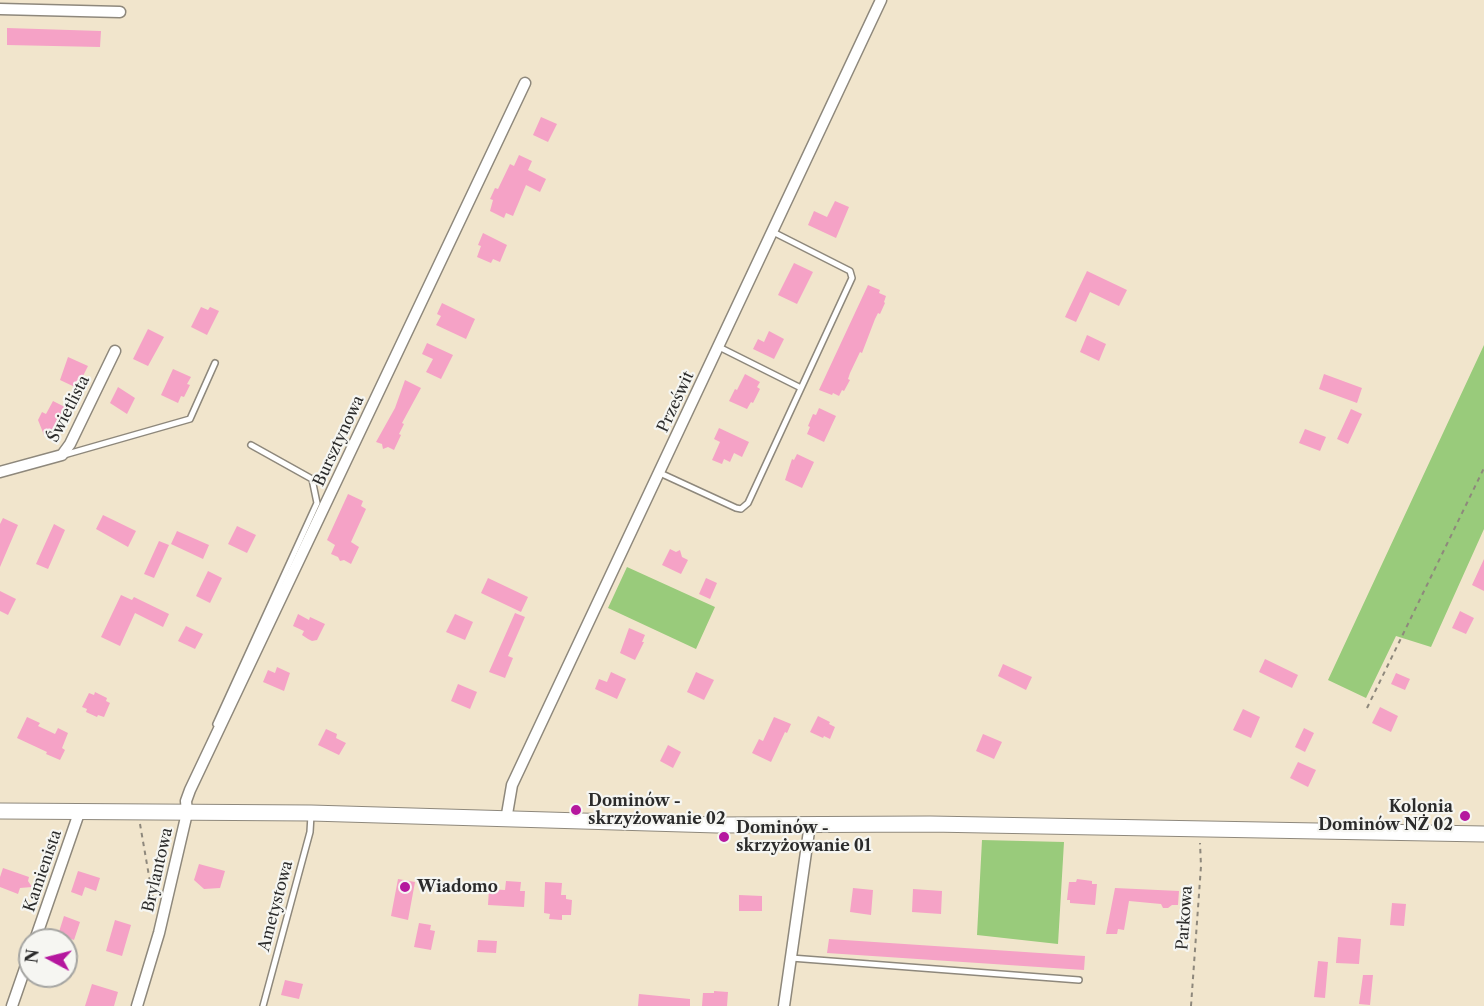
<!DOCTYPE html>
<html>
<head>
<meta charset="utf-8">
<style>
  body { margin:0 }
  #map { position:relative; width:1484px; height:1006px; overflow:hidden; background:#f1e5cc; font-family:"Libre Caslon Text",serif }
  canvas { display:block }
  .north { position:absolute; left:18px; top:928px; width:60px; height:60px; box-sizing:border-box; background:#f6f6f2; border:2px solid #a5a5a2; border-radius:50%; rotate:277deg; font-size:16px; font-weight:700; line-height:24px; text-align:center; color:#2b2b2b }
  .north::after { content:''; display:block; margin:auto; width:21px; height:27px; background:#b5179e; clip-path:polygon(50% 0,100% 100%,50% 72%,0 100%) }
</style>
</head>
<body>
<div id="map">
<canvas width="1484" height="1006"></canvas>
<div class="north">N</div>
</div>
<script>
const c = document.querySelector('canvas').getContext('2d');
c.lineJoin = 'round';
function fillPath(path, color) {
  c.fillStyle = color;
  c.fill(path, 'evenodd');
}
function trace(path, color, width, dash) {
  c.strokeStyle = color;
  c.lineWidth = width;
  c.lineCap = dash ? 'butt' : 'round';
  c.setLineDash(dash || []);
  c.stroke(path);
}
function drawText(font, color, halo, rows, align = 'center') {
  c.font = font + ' "Libre Caslon Text",serif';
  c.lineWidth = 4.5;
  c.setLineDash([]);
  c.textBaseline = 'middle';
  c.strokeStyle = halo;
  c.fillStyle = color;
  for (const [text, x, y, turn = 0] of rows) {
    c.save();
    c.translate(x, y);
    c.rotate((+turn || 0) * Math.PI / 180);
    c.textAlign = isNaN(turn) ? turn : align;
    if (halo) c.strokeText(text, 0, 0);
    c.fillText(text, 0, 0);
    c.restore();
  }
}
fillPath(new Path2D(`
  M1484 345V529L1431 647 1396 636 1366 698 1328 680Z
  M627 567 715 607 696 649 608 608Z
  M982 840 1064 842 1058 944 977 935Z`), '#99cb7b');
fillPath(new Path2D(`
  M7 28 101 31 100 47 7 45Z
  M541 117 557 124 548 142 533 135Z
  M519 155 532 161 528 170 546 179 540 192 526 185 513 216 506 213 504 218 490 211 493 200 490 199 495 188 498 189 510 164 514 166Z
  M835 201 849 207 836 238 808 225 814 211 827 217Z
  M483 233 507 245 500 262 493 259 491 263 477 257 481 246 478 245Z
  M794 263 813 272 797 304 778 295Z
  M1087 271 1127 290 1119 306 1090 292 1076 322 1065 317Z
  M868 285 880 290 879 293 886 296 884 302 885 303 880 314 878 313 875 319 862 353 860 352 850 373 848 379 850 380 844 391 842 390 839 396 833 393 832 395 819 390Z
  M442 303 475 319 466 339 436 325 441 316 437 314Z
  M201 307 208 310 210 307 219 311 207 335 191 327Z
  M148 329 164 337 148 366 133 359Z
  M769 331 784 339 774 359 753 349 758 339 764 342Z
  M1087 335 1106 344 1099 361 1080 352Z
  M427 343 453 355 441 379 426 372 433 359 422 354Z
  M68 357 88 366 77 388 60 380Z
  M173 369 191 377 187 384 190 385 184 397 181 396 178 403 161 395Z
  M745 374 760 382 757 387 760 389 753 403 751 402 747 409 729 401 735 389 737 390Z
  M1324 374 1362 388 1357 403 1319 389Z
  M405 380 421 388 402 423 404 424 399 434 401 435 394 450 388 447 383 449 382 444 376 442 395 408Z
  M118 387 135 398 127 414 110 403Z
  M53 401 65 407 58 420 62 422 55 436 48 433 44 435 38 420 42 412 46 414Z
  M819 408 836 416 824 442 807 434 810 427 808 426 813 414 816 415Z
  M1351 409 1362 414 1348 444 1337 439Z
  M719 428 749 442 742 457 734 453 730 462 724 459 722 464 712 460 720 442 714 439Z
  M1305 429 1326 437 1320 451 1299 443Z
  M797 454 814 462 802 488 785 480 792 459 794 460Z
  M348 494 363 501 361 506 366 509 351 542 359 547 351 564 344 560 340 561 338 557 331 554 335 545 327 540Z
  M103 515 136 531 128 547 96 529Z
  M3 518 18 525 0 567V524Z
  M54 524 65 530 48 569 36 564Z
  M237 526 256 535 247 553 228 544Z
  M177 531 209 545 203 559 171 544Z
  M159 541 169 545 154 578 144 574Z
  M670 549 676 552 680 550 682 557 688 560 681 574 662 565Z
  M1484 559V591L1472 585Z
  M208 571 222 578 210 603 196 596Z
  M488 578 528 597 521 612 481 593Z
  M706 578 717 583 710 599 699 594Z
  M0 591 16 599 8 615 0 611Z
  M121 595 132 600 134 597 169 614 163 627 135 613 120 646 101 637Z
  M1460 611 1474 618 1466 634 1452 628Z
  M515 613 525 617 508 656 513 658 505 678 489 672Z
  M298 614 309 620 310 617 325 624 317 640 312 641 308 639 302 635 304 631 293 626Z
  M455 614 473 622 465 640 446 632Z
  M186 626 203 634 195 649 178 641Z
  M629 628 645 635 642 642H644L635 660 620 653Z
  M1265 659 1298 675 1292 688 1259 672Z
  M1003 664 1032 677 1026 690 998 676Z
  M277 667 290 673 284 691 263 682 268 670 275 673Z
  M611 672 626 679 617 699 595 689 599 679 607 682Z
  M696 672 714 680 704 700 687 692Z
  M1396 673 1410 679 1405 690 1391 684Z
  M458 684 477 692 470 709 451 701Z
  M95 692 107 698 106 701 110 703 104 717 98 715 97 717 86 712 87 709 82 707 89 693 94 695Z
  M1380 707 1398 716 1391 732 1372 723Z
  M1243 709 1260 717 1251 738 1233 730Z
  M818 716 830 722 829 724 835 727 830 739 824 736 823 738 810 732Z
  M27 717 40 723 38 726 55 734 58 728 68 733 62 748 65 750 60 760 46 754 47 752 17 738Z
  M774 717 791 724 787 733 785 732 771 762 752 753 759 739 763 741Z
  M1304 728 1314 733 1305 752 1295 747Z
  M326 729 337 734 336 738 346 743 339 755 318 745Z
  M983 734 1002 742 994 759 976 751Z
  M668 745 681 752 673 768 660 761Z
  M1298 762 1316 770 1308 787 1290 778Z
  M199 864 225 871 220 888 204 889 194 880Z
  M3 868 29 877 28 881 32 887 20 888 18 894 0 887V877Z
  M78 871 100 878 96 891 85 887 82 896 71 892Z
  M398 879 415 882 408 920 391 916Z
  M1077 879 1092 881V884H1097L1095 905 1070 903V900H1067L1069 882H1076Z
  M506 881 521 882 520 891H525L524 907 488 905 489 889 505 890Z
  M545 882 562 883 561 895H566V899L572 900 571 915H562V920L549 919 550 914 544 913Z
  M853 888 873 890 871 915 850 912Z
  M1115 888 1179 891 1178 905H1172L1168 908H1163L1161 904 1129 901 1124 930 1118 929 1117 934H1106Z
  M913 889 942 891 941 914 912 912Z
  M739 895 762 896V911H739Z
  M1392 903 1406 904 1404 926 1390 925Z
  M64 916 80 922 74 940 69 938 65 940 63 936 58 935Z
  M115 920 131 925 122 956 106 951Z
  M419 923 431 925 430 930 435 931 431 950 414 947Z
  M1338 937 1361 939 1359 964 1336 963Z
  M829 939 1085 956 1084 970 827 953Z
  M478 940 497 941 496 953 477 952Z
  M1318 961 1328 962 1325 998 1314 997Z
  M1363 975H1373L1370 1005 1359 1004Z
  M285 980 303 984 299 999 281 995Z
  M92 984 118 992 114 1006H85Z
  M714 991 728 992 727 1006H702L703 993H714Z
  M639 994 690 999V1006H638Z`), '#f5a2c6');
const lane = new Path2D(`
  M719 347 801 388
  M64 455 190 419 215 363
  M660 473 736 508 741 509 748 503 852 278 850 271 773 232
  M216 724 317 503 312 479 251 445
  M791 958 1079 980
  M263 1006 310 832 311 815`);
const street = new Path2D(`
  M0 9 120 12
  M0 472 62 455 70 444 115 351
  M506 820 512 785 881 0
  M35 940 79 813
  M12 1006 30 954
  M137 1006 159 933 187 813 186 801 190 790 525 83
  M784 1006 810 824`);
const secondary = new Path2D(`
  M0 811 311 813 717 825 930 824 1484 834`);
trace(lane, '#8e887c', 8);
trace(street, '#8e887c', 13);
trace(secondary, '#8e887c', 17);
trace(new Path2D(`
  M1367 708 1484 468
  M140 824 154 905
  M1191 1006 1201 866 1200 843`), '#8e887c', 2, [4.5, 4.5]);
trace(lane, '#fff', 5);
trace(street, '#fff', 10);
trace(secondary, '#fff', 15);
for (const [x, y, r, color] of [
  [576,810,6,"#b5179e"],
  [1465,816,6,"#b5179e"],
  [724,837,6,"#b5179e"],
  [405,887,6,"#b5179e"]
]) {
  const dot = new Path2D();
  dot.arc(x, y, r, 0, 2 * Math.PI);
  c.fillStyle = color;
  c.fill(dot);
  trace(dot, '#f6f6f2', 2);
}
drawText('16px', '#2b2b2b', '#f6f6f2', [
  ["Prześwit",676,402,-65],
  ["Świetlista",69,409,-63],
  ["Bursztynowa",339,441,-65],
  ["Brylantowa",158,870,-77],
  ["Kamienista",43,871,-71],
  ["Ametystowa",276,906,-75],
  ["Parkowa",1185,918,-86]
]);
drawText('bold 16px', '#2b2b2b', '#f6f6f2', [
  ["Dominów -",588,801],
  ["skrzyżowanie 02",588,819],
  ["Kolonia",1453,807,"right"],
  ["Dominów NŻ 02",1453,825,"right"],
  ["Dominów -",736,828],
  ["skrzyżowanie 01",736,846],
  ["Wiadomo",417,887]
], 'left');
</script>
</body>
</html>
